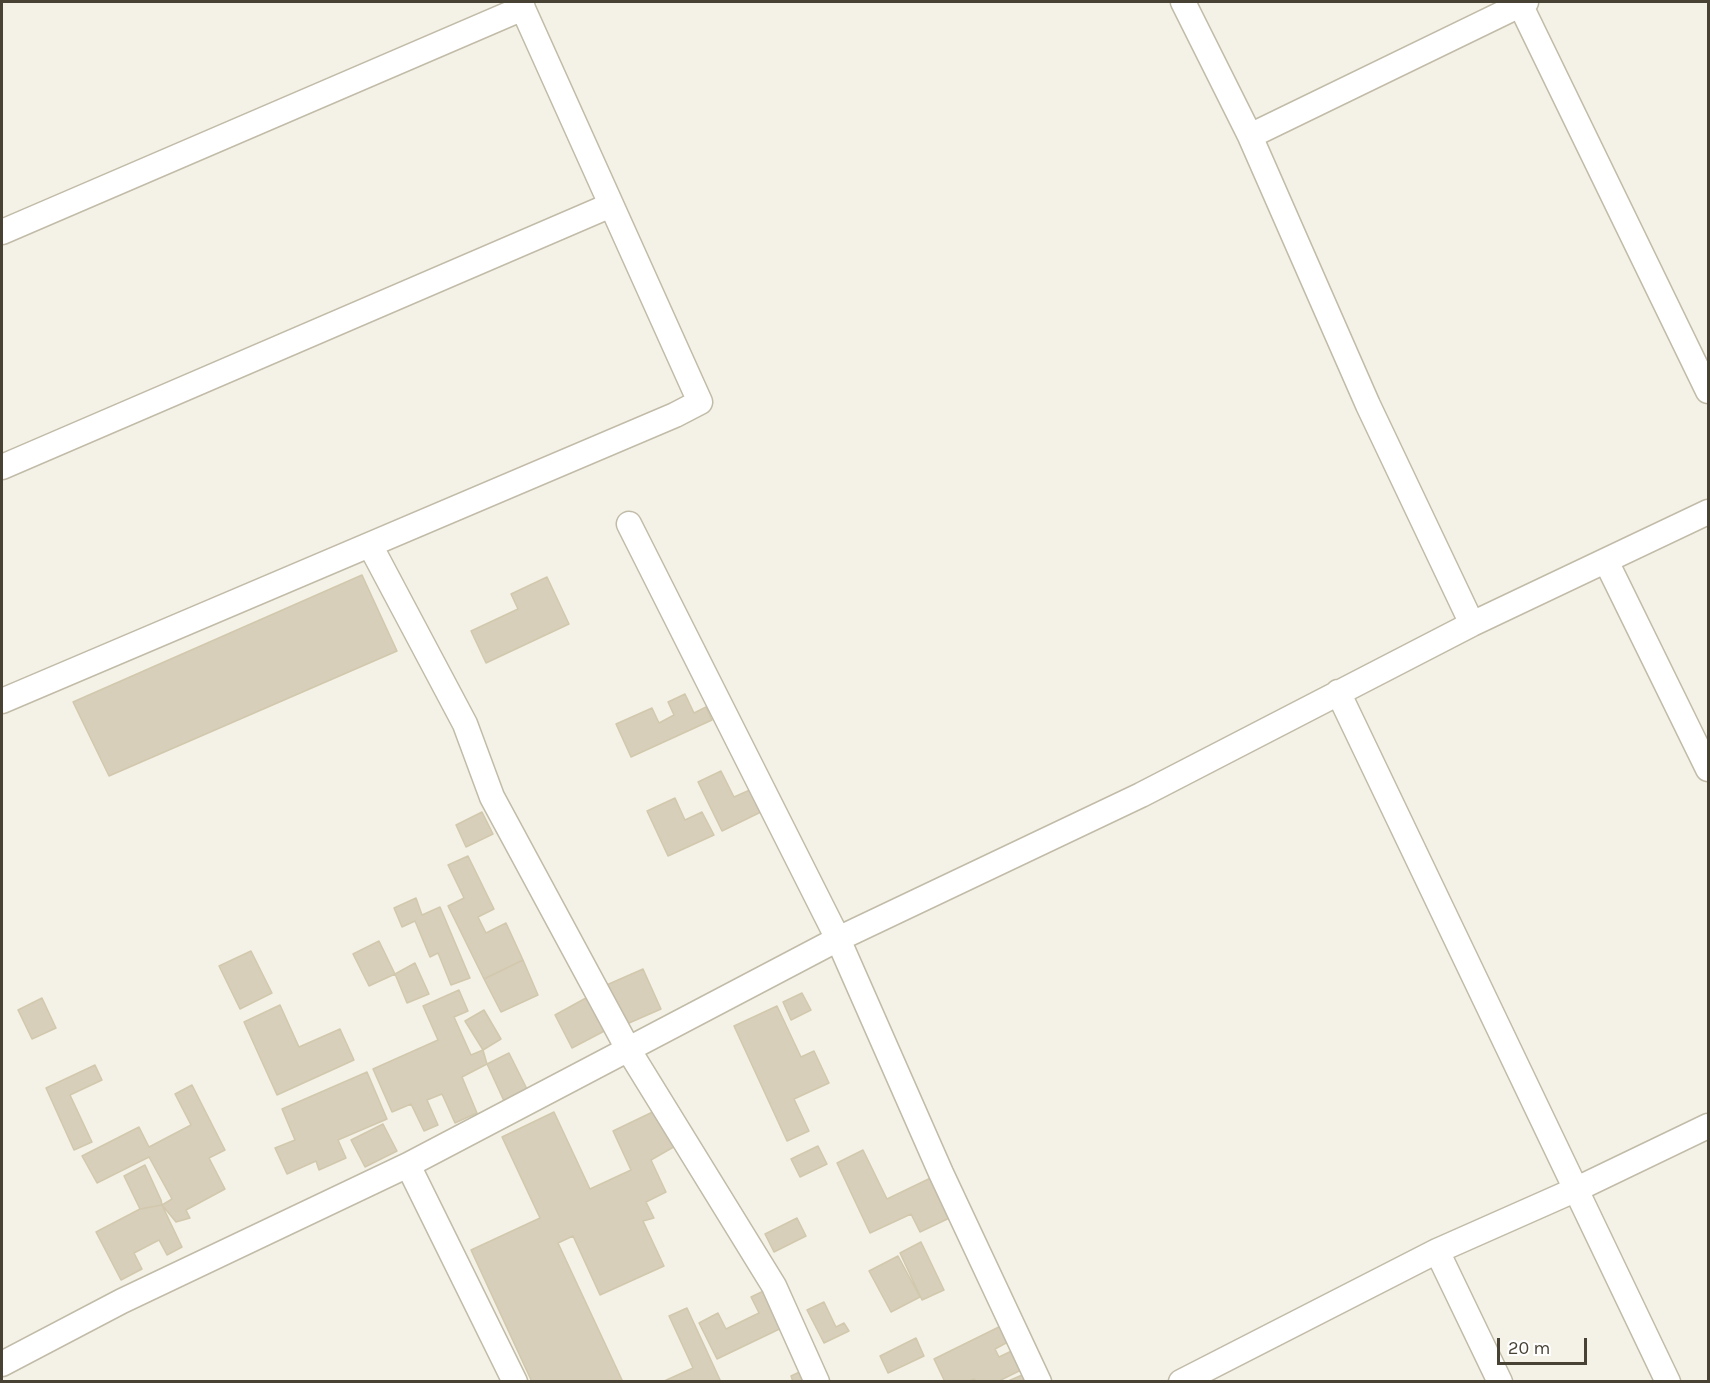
<!DOCTYPE html>
<html>
<head>
<meta charset="utf-8">
<style>
  body { margin:0 }
  #map { position:relative; width:1710px; height:1383px; overflow:hidden; background:#f4f2e6; font-family:Karla,sans-serif }
  canvas { display:block }
  .frame { position:absolute; inset:0; border:3px solid #484234; pointer-events:none }
  .scale { position:absolute; left:1497px; top:1338px; width:90px; height:27px; box-sizing:border-box; border:3px solid #484234; border-top:0; padding-left:8px; font-size:18px; line-height:21px; white-space:nowrap; color:#484234; -webkit-text-stroke:4px #fff; paint-order:stroke }
</style>
</head>
<body>
<div id="map">
<canvas width="1710" height="1383"></canvas>
<div class="frame"></div>
<div class="scale">20 m</div>
</div>
<script>
const c = document.querySelector('canvas').getContext('2d');
c.lineJoin = 'round';
function fillPath(path, color) {
  c.fillStyle = color;
  c.fill(path, 'evenodd');
}
function trace(path, color, width, dash) {
  c.strokeStyle = color;
  c.lineWidth = width;
  c.lineCap = dash ? 'butt' : 'round';
  c.setLineDash(dash || []);
  c.stroke(path);
}
const building = new Path2D(`
  M362 575 397 651 109 776 73 702Z
  M547 577 569 624 486 663 471 631 518 609 511 594Z
  M685 694 694 713 706 707 712 720 631 757 616 724 652 708 659 723 674 715 668 702Z
  M721 771 734 797 752 789 763 811 722 831 698 782Z
  M675 798 685 820 702 812 714 835 668 856 647 811Z
  M482 812 493 834 466 847 456 825Z
  M468 856 494 909 478 917 486 933 506 923 523 960 484 979 448 906 464 898 448 865Z
  M416 898 422 915 440 907 470 978 451 985 438 953 430 957 415 921 402 927 394 908Z
  M379 941 395 974 369 986 353 954Z
  M251 951 272 993 240 1009 219 966Z
  M523 960 538 995 501 1012 484 979Z
  M415 963 429 994 407 1003 395 974Z
  M643 969 661 1009 620 1027 602 987Z
  M459 990 468 1011 454 1017 471 1055 483 1050 487 1064 462 1077 477 1113 455 1123 442 1094 427 1100 438 1125 424 1131 411 1104 392 1112 373 1069 438 1040 423 1006Z
  M595 993 612 1027 572 1048 555 1015Z
  M802 993 811 1010 791 1020 783 1002Z
  M42 998 56 1028 32 1039 18 1010Z
  M280 1005 299 1047 340 1029 354 1060 277 1095 244 1022Z
  M777 1006 801 1057 814 1051 829 1083 794 1099 809 1131 787 1141 734 1026Z
  M484 1010 501 1039 483 1050 465 1021Z
  M509 1053 527 1089 504 1101 487 1064Z
  M95 1065 102 1080 70 1095 92 1142 74 1150 46 1088Z
  M367 1072 387 1119 338 1140 346 1158 319 1170 316 1161 287 1174 275 1148 295 1140 282 1109Z
  M192 1085 225 1150 209 1158 225 1189 186 1210 190 1218 176 1222 162 1205 172 1199 149 1157 97 1183 82 1156 139 1127 149 1147 191 1125 175 1094Z
  M663 1107 684 1141 651 1160 666 1192 646 1202 654 1218 643 1221 664 1266 600 1295 573 1236 558 1243 623 1382H532L471 1250 540 1218 502 1137 554 1112 590 1189 631 1170 613 1131Z
  M383 1124 397 1151 365 1167 351 1140Z
  M818 1146 827 1164 800 1177 791 1159Z
  M863 1150 887 1199 941 1173 960 1213 920 1232 911 1214 870 1233 837 1163Z
  M145 1165 161 1200 162 1205 140 1209 124 1176Z
  M162 1205 182 1247 167 1255 159 1240 134 1253 142 1269 121 1280 96 1232 140 1209Z
  M797 1218 806 1236 774 1252 765 1234Z
  M921 1242 944 1290 922 1300 900 1253Z
  M898 1256 920 1297 891 1312 869 1271Z
  M774 1286 792 1323 717 1359 699 1323 718 1313 726 1329 759 1313 751 1297Z
  M824 1302 836 1327 844 1323 849 1331 824 1343 807 1310Z
  M687 1308 721 1382H662L693 1368 669 1316Z
  M1011 1321 1019 1336 995 1349 999 1357 1022 1346 1031 1365 997 1382H976L974 1379 968 1382H945L934 1359Z
  M916 1338 924 1356 888 1373 880 1356Z
  M810 1367 817 1382H793L791 1376Z
  M1029 1372 1033 1382H1006Z`);
fillPath(building, '#d7cfba');
trace(building, '#d2c8ad', 1.5);
const minor = new Path2D(`
  M1183 2 1250 136 1368 405 1472 624
  M1519 2 1708 391
  M1250 136 1526 2
  M2 232 523 8
  M2 467 611 205
  M629 524 838 939 941 1173 1039 1382
  M370 545 465 724 492 797 628 1049 774 1286 817 1382
  M1606 561 1708 769
  M1338 692 1668 1382
  M2 701 675 415 700 402 520 2
  M408 1165 515 1382
  M1437 1251 1500 1382
  M2 1364 122 1301 408 1165 838 939 1141 795 1472 624 1708 512
  M1181 1382 1437 1251 1577 1189 1708 1126`);
trace(minor, '#c1bba8', 27);
trace(minor, '#fff', 24);
</script>
</body>
</html>
